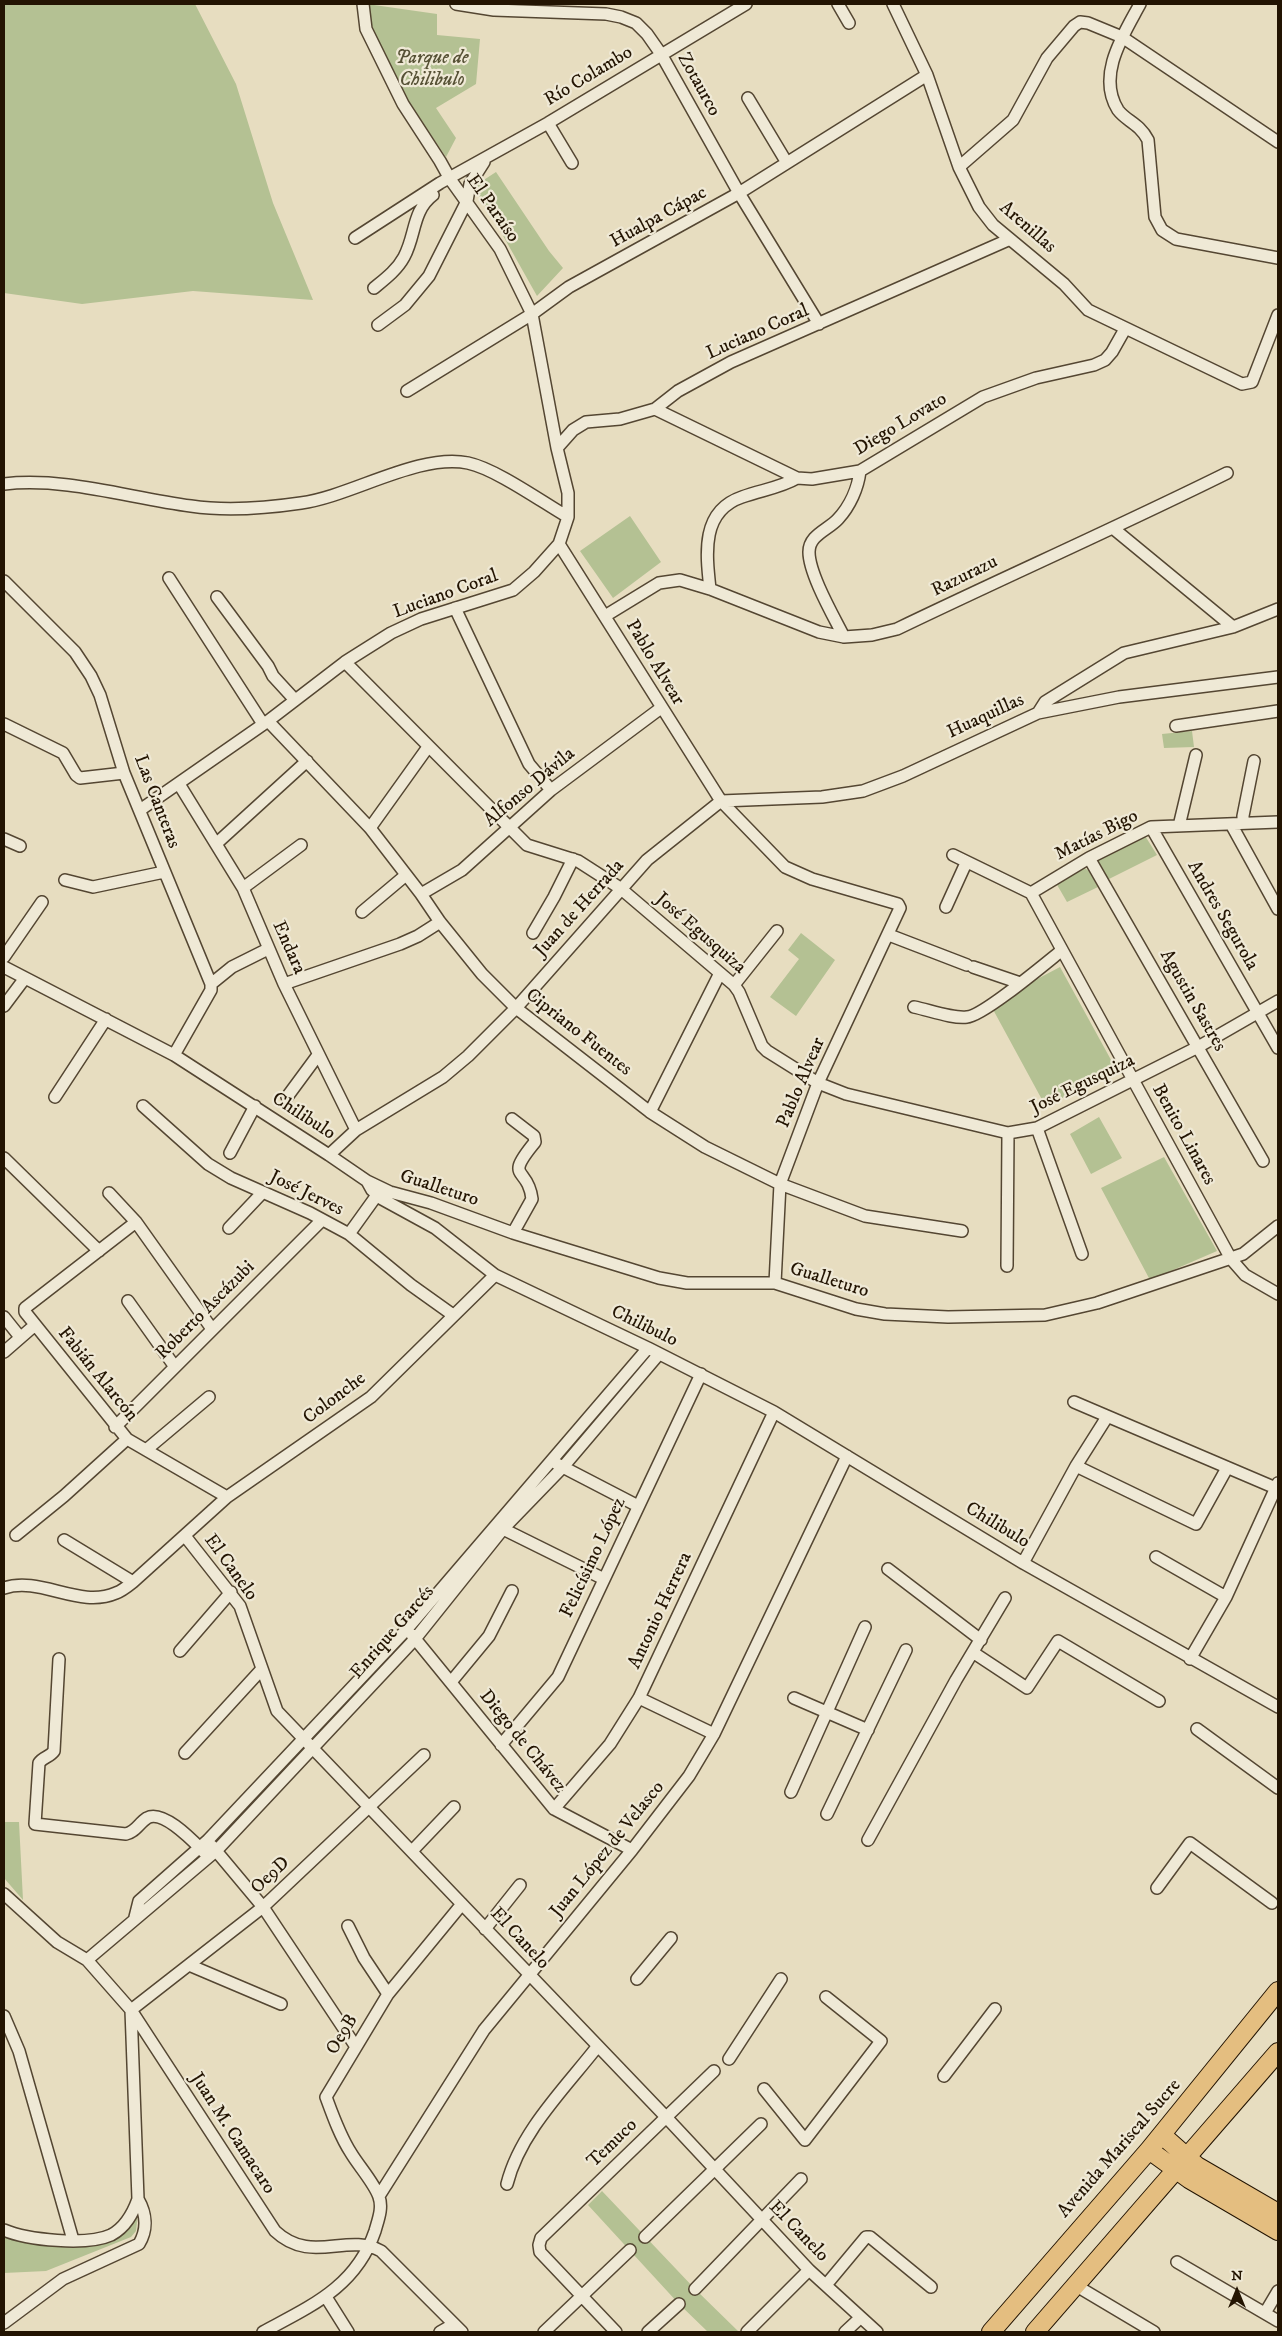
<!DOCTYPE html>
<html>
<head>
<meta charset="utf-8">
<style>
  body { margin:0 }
  #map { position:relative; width:1282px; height:2336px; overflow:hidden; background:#e7ddc0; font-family:"IM FELL DW Pica",serif }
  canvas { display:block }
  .frame { position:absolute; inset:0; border:5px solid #231402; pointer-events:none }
  .north { position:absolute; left:1212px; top:2266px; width:50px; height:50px; -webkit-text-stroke:4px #efe9d6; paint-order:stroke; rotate:0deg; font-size:14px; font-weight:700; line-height:20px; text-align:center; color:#231402 }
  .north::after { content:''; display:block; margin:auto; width:18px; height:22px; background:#231402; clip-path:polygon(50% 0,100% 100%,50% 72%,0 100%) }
</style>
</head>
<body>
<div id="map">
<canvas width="1282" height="2336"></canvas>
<div class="frame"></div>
<div class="north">N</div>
</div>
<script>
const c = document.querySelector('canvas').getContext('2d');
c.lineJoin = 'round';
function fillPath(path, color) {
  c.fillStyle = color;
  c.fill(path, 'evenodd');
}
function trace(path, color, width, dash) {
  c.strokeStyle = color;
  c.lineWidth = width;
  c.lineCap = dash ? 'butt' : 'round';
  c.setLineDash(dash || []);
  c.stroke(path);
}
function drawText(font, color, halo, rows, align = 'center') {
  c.font = font + ' "IM FELL DW Pica",serif';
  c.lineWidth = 4.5;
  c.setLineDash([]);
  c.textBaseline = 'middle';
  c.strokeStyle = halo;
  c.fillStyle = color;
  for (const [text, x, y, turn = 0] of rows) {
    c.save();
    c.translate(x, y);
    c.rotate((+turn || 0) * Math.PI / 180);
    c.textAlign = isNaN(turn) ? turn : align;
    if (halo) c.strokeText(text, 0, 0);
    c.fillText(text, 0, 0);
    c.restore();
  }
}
fillPath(new Path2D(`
  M4 4H195L236 84 273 203 313 300 193 291 82 304 4 293Z
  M367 4 437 14V35L480 39 476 84 436 108 456 138 446 157C416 112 376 59 367 4Z
  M496 172 549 251 563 268 537 296 488 209 473 187Z
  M630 516 661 562 613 598 580 551Z
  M1192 731 1194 747 1164 748 1162 734Z
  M1142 831 1157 855 1103 882 1092 857Z
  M1082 867 1088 870 1098 887 1067 902 1056 883Z
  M801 933 835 960 796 1016 770 997 799 959 788 950Z
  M1060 967 1116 1069 1046 1107 990 1004Z
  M1099 1117 1122 1158 1091 1174 1070 1134Z
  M1164 1157 1217 1251 1150 1280 1101 1188Z
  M4 1822H19L23 1900 4 1878Z
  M602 2191 695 2289 739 2332H708L679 2304 588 2205Z
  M138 2212 136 2231 131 2237 46 2271 4 2273V2235L94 2243Z`), '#b4c193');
const street = new Path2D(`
  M456 4 494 10 606 14 621 17 636 23 647 34 661 54 739 193 819 324
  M838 4 849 23
  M893 4 927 75 959 167 979 207 993 225 1064 284 1088 310 1242 384 1252 382 1278 315
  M1140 4C1124 34 1096 75 1118 110 1126 121 1139 123 1148 140L1155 217 1162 230 1176 239 1278 258
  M748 98 787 163
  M548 123 572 163
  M959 167 1013 120 1047 58 1074 26 1080 22 1088 23 1122 37 1278 142
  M355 238 440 183 548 123 746 4
  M374 288C385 279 397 270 404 257 416 235 412 211 433 195
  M378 325 405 305 429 276 467 201 470 184 484 162
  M407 391 532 314 569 287 739 193 927 75
  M655 409 797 478 812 479 860 471 983 397 1036 378 1094 365 1105 360 1112 352 1125 329
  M557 448 573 430 586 422 620 419 655 409 678 391 731 362 1008 240
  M4 484C66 477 129 498 191 506 224 511 267 508 301 503 352 496 418 453 468 463 496 469 542 502 568 517
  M1114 529 1233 627
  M559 544 721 801 785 867 812 879 898 904 900 908 818 1083 780 1184 775 1283
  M169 578 263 724
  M4 581 75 652 91 676 100 695 124 773 211 984V990L174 1055
  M710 589C706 553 701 511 742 497 761 490 780 488 797 478
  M217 597 268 666 273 676 295 700
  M455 608 529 764 551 790
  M605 616 659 583 680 580 710 589 819 632 844 637 872 635 897 629C1007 576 1118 527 1227 473
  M844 637C834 617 809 574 809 552 809 535 828 530 838 519 850 506 858 488 860 471
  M345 662 527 845 578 861 620 888 734 985 739 992 762 1046 767 1051 818 1083 846 1094 1008 1133 1037 1128 1198 1047 1278 1001
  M1038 713 1119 697 1278 677
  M268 721 370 828 421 894 440 922 482 974 516 1008 650 1112 705 1147 780 1184 865 1216 962 1231
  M4 724 63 753 76 775 80 778 124 773
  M1176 726 1278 711
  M179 784 243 888 284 984 356 1130
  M721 801 822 797 863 791 903 776 1038 713 1045 702 1124 653 1233 627 1278 609
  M140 810 268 721 345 662 391 633 421 619 513 590 534 572 559 544 568 517V493L557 448 532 314 500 249 450 179 440 161 403 104 366 29 363 4
  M1278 822 1151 827 1089 858 1031 893 1231 1259 1245 1275 1278 1294
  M1243 823V816L1254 761
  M1231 824 1278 909
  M1179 826 1196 755
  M1151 827 1278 1048
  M370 828 428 747
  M4 839 20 846
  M217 843 307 761
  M953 855 1031 893
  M1089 858 1263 1161
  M65 880 93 887 164 872
  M243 888 301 845
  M421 894 462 870 551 790 661 708
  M946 907 966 863
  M362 912 406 875
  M533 933 554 897 573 859
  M889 935 967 965
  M4 957 42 902
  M4 967 174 1055 329 1155 367 1181 372 1190 382 1199 435 1228 495 1275 648 1348 774 1412 1023 1563 1278 1707
  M973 967 1020 983
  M211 984 232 967 268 949
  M284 984 400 944 418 936 440 922
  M734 985 777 931
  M4 1006 25 978
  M914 1007C929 1010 953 1019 967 1017 983 1016 1046 963 1061 951
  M55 1097 106 1019
  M287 1097 318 1055
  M143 1106 208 1164 231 1178 310 1213 349 1234 411 1285 453 1315
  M650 1112 720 973
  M512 1119 534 1136 535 1142C503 1181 528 1165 532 1199L513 1233
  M1037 1128 1082 1254
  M230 1153 255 1106
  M329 1155 356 1130 443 1077 468 1056 516 1008 647 860 721 801
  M4 1158 99 1251
  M367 1181 390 1192 431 1203 513 1233 659 1278 687 1283H775L856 1309 885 1314 948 1317 1045 1315 1097 1303 1243 1254 1278 1226
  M109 1193 136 1222 212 1329
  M136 1222 25 1308V1312L127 1439 227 1497
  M229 1228 263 1192
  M349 1234 377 1195
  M1007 1266 1008 1133
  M128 1301 175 1367
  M4 1317 20 1337
  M4 1352 35 1325
  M1074 1402 1278 1489
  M115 1427 322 1220
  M146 1450 209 1397
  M557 1464 638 1506
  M1076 1466 1196 1524 1227 1468
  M497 1526 604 1579
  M16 1535 64 1496 127 1439
  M185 1536 240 1606 277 1711 666 2117 809 2270 877 2332
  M64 1540 133 1582
  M1156 1557 1226 1597
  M1023 1563 1076 1466 1107 1417
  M888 1569 981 1640
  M4 1588C41 1576 79 1609 116 1593 122 1591 128 1586 133 1582L227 1497 371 1397 495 1275
  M412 1635 554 1809 632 1850
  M180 1651 231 1592
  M974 1653 1027 1688 1058 1641 1159 1701
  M59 1659 54 1751C50 1757 43 1757 39 1763L35 1824 126 1834C136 1832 139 1823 147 1818 163 1809 193 1841 204 1852
  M1190 1659 1226 1597 1278 1483
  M451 1682 489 1636 512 1591
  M639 1698 714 1734
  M794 1698 868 1730
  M1197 1729 1278 1788
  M501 1745 558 1677 701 1374
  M185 1753 261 1670
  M791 1792 865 1627
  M554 1809 610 1744 639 1698 774 1412
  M827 1814 906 1650
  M868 1840 956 1680 1005 1598
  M212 1846 263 1907 356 2047
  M412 1851 454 1807
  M1157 1888 1190 1843 1272 1903
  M4 1894 57 1942 87 1960 131 2010 275 2231C311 2265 347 2232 381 2251L462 2332
  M135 1917 139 1901 208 1840 407 1629 648 1348
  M348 1926 364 1958 388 1994
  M485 1929 520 1885
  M87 1960 217 1850 415 1639 503 1529 563 1467 659 1354
  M189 1965 281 2004
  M637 1979 671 1938
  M4 2016 19 2051 73 2240
  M729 2059 781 1979
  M944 2076 995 2009
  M764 2089 805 2140 881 2041 826 1997
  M507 2184C520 2132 565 2088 597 2047
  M379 2196 484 2030 632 1850 689 1776 714 1734 847 1456
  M4 2230C27 2240 87 2246 111 2235 126 2227 133 2213 138 2199
  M645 2237 761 2124
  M1177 2262 1278 2321
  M826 2285 866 2237H870L931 2287
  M1075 2285 1154 2332
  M695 2289 801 2179
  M326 2297 348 2332
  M1265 2313 1278 2291
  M4 2323 63 2279 139 2244C148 2229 146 2213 138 2199L131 2010 263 1907 424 1755
  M263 2332C311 2306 356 2287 375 2231 378 2220 383 2208 379 2197 375 2184 358 2165 351 2153 340 2136 333 2116 326 2097L388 1994 462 1904
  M440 2332 454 2324
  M544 2332 630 2250
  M616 2332 540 2252 539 2245 541 2238 714 2071
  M648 2332 679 2304
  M747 2332 809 2270
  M845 2332 860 2318`);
const primary = new Path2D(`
  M1162 2135 1197 2166 1278 2213
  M1149 2150 1189 2179 1278 2231
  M991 2332 1149 2150 1278 1991
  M1035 2332 1278 2052`);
trace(street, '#544632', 14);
trace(primary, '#231402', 20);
trace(street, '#efe9d6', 11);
trace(primary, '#e4be80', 18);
drawText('italic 19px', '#565135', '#efe9d6', [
  ["Parque de",432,59],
  ["Chilibulo",432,81]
]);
drawText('19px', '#231402', '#efe9d6', [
  ["Río Colambo",589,77,-31],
  ["Zotaurco",698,85,61],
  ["El Paraíso",492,209,55],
  ["Hualpa Cápac",659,218,-29],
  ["Arenillas",1027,228,41],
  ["Luciano Coral",758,333,-24],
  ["Diego Lovato",901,425,-31],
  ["Razurazu",965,577,-26],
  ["Luciano Coral",446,595,-20],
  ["Pablo Alvear",654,663,59],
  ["Huaquillas",986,717,-25],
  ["Alfonso Dávila",530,788,-40],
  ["Las Canteras",156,802,69],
  ["Matías Bigo",1097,836,-27],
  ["Juan de Herrada",580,909,-48],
  ["Andres Segurola",1222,916,60],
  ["José Egusquiza",700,934,41],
  ["Endara",288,948,66],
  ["Agustin Sastres",1192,1001,60],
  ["Cipriano Fuentes",578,1033,38],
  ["Pablo Alvear",802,1083,-67],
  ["José Egusquiza",1083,1085,-26],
  ["Chilibulo",303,1117,33],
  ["Benito Linares",1183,1135,61],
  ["Gualleturo",439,1189,18],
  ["José Jerves",306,1194,26],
  ["Gualleturo",829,1281,17],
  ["Roberto Ascázubi",206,1311,-45],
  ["Chilibulo",644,1327,26],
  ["Fabián Alarcón",97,1375,51],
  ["Colonche",335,1399,-37],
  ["Chilibulo",997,1526,31],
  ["Felicísimo López",594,1558,-65],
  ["El Canelo",230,1568,54],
  ["Antonio Herrera",661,1611,-65],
  ["Enrique Garcés",393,1633,-49],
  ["Diego de Chávez",522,1742,51],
  ["Juan López de Velasco",608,1850,-51],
  ["Oe9D",271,1876,-43],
  ["El Canelo",519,1939,47],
  ["Oe9B",343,2035,-59],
  ["Juan M. Camacaro",232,2134,57],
  ["Temuco",613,2144,-44],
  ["Avenida Mariscal Sucre",1120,2149,-49],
  ["El Canelo",798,2232,46]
]);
</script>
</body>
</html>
